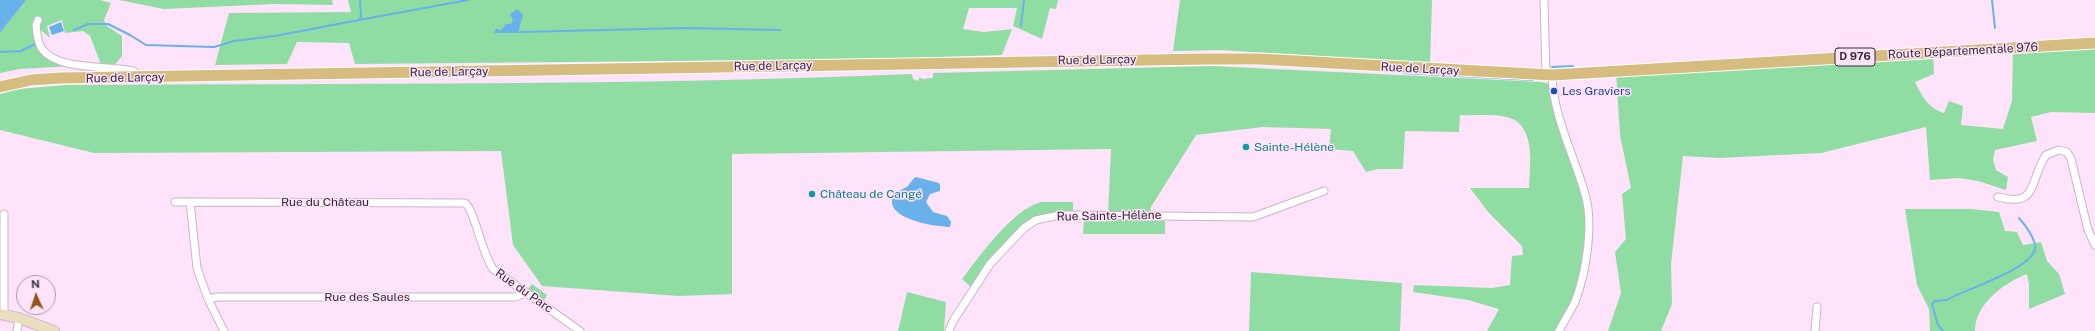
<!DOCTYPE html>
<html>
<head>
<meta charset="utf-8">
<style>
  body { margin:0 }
  #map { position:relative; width:2095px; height:331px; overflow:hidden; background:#fee3fb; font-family:"Public Sans",sans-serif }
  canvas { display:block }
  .north { position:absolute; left:16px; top:275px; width:40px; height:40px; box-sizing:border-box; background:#fee3fb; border:1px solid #ae99ab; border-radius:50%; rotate:357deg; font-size:11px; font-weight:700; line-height:16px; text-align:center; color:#352b34 }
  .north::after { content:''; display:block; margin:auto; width:14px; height:18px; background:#935817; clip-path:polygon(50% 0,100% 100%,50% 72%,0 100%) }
</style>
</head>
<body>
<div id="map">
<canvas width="2095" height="331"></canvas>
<div class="north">N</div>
</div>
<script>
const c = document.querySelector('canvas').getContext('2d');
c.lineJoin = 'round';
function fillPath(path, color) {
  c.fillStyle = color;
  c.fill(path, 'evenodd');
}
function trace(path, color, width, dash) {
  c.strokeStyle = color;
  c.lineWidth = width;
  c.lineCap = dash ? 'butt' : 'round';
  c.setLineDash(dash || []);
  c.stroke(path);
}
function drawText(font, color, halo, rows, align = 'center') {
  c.font = font + ' "Public Sans",sans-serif';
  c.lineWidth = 3;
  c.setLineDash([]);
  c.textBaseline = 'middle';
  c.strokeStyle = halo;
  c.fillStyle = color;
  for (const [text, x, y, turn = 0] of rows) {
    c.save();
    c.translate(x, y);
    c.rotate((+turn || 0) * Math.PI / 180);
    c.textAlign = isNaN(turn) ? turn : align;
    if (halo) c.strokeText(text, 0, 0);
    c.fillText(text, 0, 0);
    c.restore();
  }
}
fillPath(new Path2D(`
  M26 0H100L111 3 104 20 107 26 122 36V56L112 68 102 67 90 36 83 31 65 33 62 20 47 26 50 38 36 26 48 58 73 66 20 69 0 73V33Z
  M119 0H332L333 5 275 4 164 9Z
  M348 0H1058L1056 9 1050 8 1042 39 1013 26 1017 8H969L963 29 984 32 1012 29 1002 55 883 59 355 64 349 43 297 42 287 64 215 65 229 13 351 12Z
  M1180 0H1432L1430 63 1220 50 1173 51Z
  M2095 43V113L2051 112 2031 117 2037 141 1995 150 1993 160 1996 170 2008 177 2006 190 1978 181 1959 178 1930 180 1926 127 1821 153 1719 158 1683 156 1671 264 1672 304 1661 331H1608L1621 293 1615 252 1626 239 1622 194 1631 188 1620 135 1616 72 1933 52 1934 74 1915 82C1922 96 1928 108 1944 113L1949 101 1963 106 1961 125 2003 129 2012 101 2013 48Z
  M1212 66 1541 82 1553 85 1587 202 1586 251 1582 278 1558 331H1487L1499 309 1468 300 1413 292 1414 285 1492 288 1510 285 1512 256 1523 255 1522 246 1489 213 1470 188H1529C1530 167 1536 127 1510 118 1495 113 1475 116 1460 115L1459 132 1405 131 1403 169H1378L1366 172 1353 151 1329 149 1331 129 1263 127 1196 135 1151 207 1150 215H1108L1111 149 732 154V294L679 296 542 286 513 245 501 151 94 153 0 130V94L19 89 67 85C349 83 631 86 912 74L913 79 918 81 920 77 922 79 933 78V73Z
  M1042 202H1073V216H1053L1024 228 973 289 962 279C980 256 1013 208 1042 202Z
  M1905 209H1971L1999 212 2005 231 2017 232 2023 245 2041 242 2047 261 2059 274 2065 294 2029 309V284L2027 274C2004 283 1975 304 1975 331H1930L1929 309 1917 285Z
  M1084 219 1165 221V234H1083Z
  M1251 272 1402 283 1400 331H1249Z
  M532 284 547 295 544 300 528 289Z
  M907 292 946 302 944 331H898Z`), '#90dda4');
fillPath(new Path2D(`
  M0 0H26L0 33Z
  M516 10H519L523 15 518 33H494L496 29 501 30 506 24H511L513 21 510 14Z
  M61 22 64 31 52 35 49 27Z
  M916 177 939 183 940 185V191L930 194 926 202 933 212 947 216 951 222 950 227C937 227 884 219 893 197 896 191 902 190 908 186 911 183 912 179 916 177Z`), '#69b1eb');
trace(new Path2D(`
  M1992 0 1995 28
  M359 20 468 0
  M1021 26 1024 0
  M74 30 88 24H108L130 35 146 45 214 47 234 41 275 36 359 20 361 16 360 0
  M519 32 686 28 780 30
  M0 52 21 51 35 44
  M1552 67 1573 66
  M1404 73 1533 80
  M1943 331 1938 325 1932 304 1935 301 1947 300C1961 290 2041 268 2035 244 2032 234 2026 226 2019 218`), '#69b1eb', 2);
const street = new Path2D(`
  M1544 0 1546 75
  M38 20 36 25C37 33 37 42 42 49 58 71 109 65 133 71L136 73 137 77
  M1552 75C1553 116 1574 155 1585 194 1594 224 1586 273 1575 302 1570 312 1564 321 1559 331
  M1998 197C2039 208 2029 180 2046 155L2059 150 2067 152 2071 159 2088 230 2095 245
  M175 202H190
  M4 214V314
  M208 299 217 297H516L525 293
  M17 331 19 318
  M224 331 208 299 197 268 190 202 465 203C474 208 482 254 493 269L580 331
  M949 331 953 321 990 264 1024 228 1036 220 1060 215 1253 217 1324 191
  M1815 331 1817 307`);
const secondary = new Path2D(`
  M0 314 19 318 54 331`);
const primary = new Path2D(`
  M0 87 31 80 60 78 1209 59H1259L1552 75 2095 43`);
trace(street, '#ccb3ca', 9);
trace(secondary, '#ccb3ca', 12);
trace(primary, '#fff', 13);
trace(street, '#fff', 7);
trace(secondary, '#ebdebf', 10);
trace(primary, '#d7bc7f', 11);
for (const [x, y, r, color] of [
  [1554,91,4,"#1a4fb4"],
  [1246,147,4,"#0f9aa8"],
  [812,194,4,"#0f9aa8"]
]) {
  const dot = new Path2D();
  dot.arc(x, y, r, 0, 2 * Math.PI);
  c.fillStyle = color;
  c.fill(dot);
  trace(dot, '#fee3fb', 1.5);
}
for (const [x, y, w] of [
  [1855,57,40]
]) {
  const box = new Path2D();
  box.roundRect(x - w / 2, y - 9, w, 18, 3);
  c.fillStyle = '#fee3fb';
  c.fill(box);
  trace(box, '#352b34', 1);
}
drawText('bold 11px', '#352b34', null, [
  ["D 976",1855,57]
]);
drawText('12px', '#352b34', '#fee3fb', [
  ["Route Départementale 976",1963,51,-3],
  ["Rue de Larçay",1097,60,-1],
  ["Rue de Larçay",773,66,-1],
  ["Rue de Larçay",1420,69,3],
  ["Rue de Larçay",449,72,-1],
  ["Rue de Larçay",125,78,-1],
  ["Rue du Château",325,202],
  ["Rue Sainte-Hélène",1109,216,-1],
  ["Rue du Parc",524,291,35],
  ["Rue des Saules",367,297]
]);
drawText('12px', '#164399', '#fee3fb', [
  ["Les Graviers",1562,91]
], 'left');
drawText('12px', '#0d838f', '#fee3fb', [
  ["Sainte-Hélène",1254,147],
  ["Château de Cangé",820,194]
], 'left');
</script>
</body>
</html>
